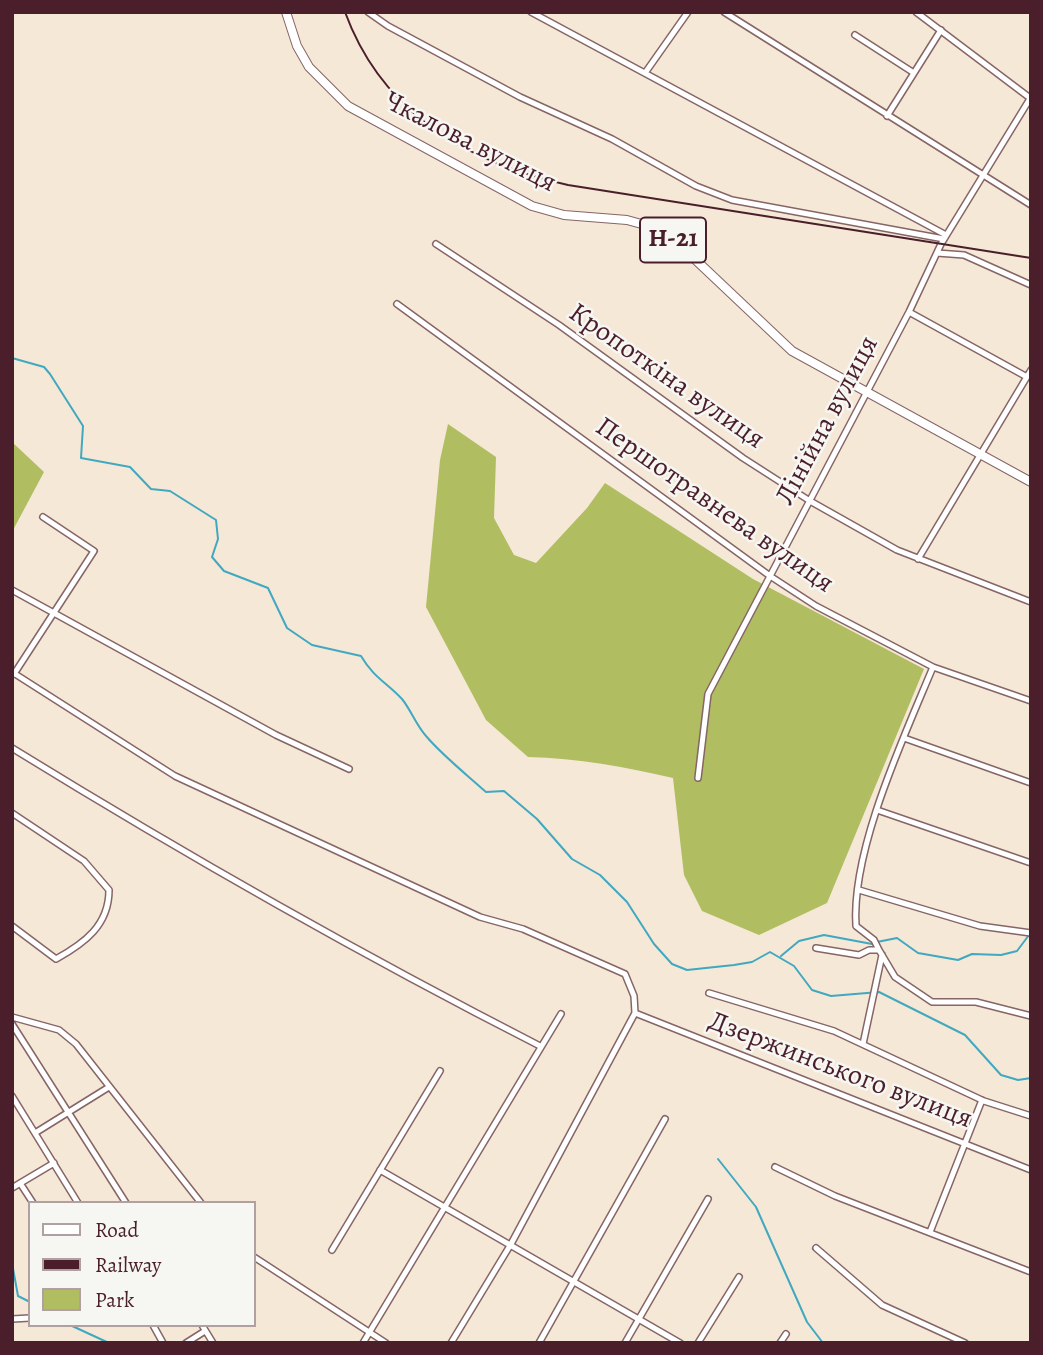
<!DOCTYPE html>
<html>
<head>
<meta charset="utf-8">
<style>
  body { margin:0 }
  #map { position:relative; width:1043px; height:1355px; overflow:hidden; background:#f5e8d6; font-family:Alegreya,serif }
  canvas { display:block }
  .frame { position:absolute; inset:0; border:14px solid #4a1f2b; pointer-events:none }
  .legend { position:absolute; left:28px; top:1201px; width:228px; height:126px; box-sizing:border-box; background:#f6f6f2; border:2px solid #b1a0a2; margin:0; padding:9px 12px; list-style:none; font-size:21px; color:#4a1f2b }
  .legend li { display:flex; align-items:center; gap:14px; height:35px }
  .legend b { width:35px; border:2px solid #b1a0a2 }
</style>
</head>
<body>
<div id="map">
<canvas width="1043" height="1355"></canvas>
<div class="frame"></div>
<ul class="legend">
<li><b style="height:9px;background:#fff"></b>Road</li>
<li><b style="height:9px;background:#4a1f2b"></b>Railway</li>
<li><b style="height:19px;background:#b0be61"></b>Park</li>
</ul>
</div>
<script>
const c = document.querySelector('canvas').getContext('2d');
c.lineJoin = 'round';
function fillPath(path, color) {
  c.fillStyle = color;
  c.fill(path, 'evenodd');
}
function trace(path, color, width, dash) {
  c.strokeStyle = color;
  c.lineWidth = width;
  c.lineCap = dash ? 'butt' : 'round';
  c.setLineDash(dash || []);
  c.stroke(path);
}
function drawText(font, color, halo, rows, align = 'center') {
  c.font = font + ' Alegreya,serif';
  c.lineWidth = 5;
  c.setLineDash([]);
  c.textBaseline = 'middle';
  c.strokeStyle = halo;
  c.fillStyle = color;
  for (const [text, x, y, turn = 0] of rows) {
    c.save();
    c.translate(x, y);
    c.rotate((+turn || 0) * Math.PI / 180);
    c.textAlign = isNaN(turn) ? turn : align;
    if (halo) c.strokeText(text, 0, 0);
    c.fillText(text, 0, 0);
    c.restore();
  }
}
fillPath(new Path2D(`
  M448 424 496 457 494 518 514 555 536 563 587 508 605 483 753 579 924 669 827 903 759 935 702 911 684 875 673 778C625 767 578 758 528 757L486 720 426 607 440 460Z
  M12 442 44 472 12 532Z`), '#b0be61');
trace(new Path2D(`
  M12 358 44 367 50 374 83 426 81 458 130 467 151 489 170 491 216 520 218 539 212 557 224 571 268 588 287 628 312 645 361 656C374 678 386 682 402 699 411 710 416 725 426 736 443 756 466 774 486 792L504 791 537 819 572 859 600 875 627 902 654 944 672 964 687 970 734 965 752 962 770 952 794 966 812 990 831 996 879 992 965 1035 1001 1075 1018 1080 1031 1078
  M877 942 897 938 918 953 958 960 972 954 1001 955 1017 951 1029 935
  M781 956 799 941 824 935 872 944
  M718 1159 756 1207 807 1322 823 1343
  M12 1263 18 1296 30 1302
  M70 1325 109 1343`), '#41a8c1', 2);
const street = new Path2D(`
  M368 12 388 26 520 97 612 139 696 186 732 200 944 239
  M531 12 946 235
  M724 12 1031 205
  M916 12 1030 98
  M855 35 914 73
  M645 73 688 12
  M887 116 941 30
  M436 244 559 325 743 458 810 501 897 550 1031 602
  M937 253 964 255 1031 285
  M397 304 770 576 816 606 933 667 1031 701
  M909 312 1027 377
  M918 559 1031 370
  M12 590 276 735 349 769
  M12 672 175 776 480 917 523 929 625 974 634 996 635 1013 511 1244 451 1343
  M14 674 94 551 43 517
  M904 738 1031 783
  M12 748C184 854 360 954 540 1046
  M698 778 708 694 909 312 941 244 1031 97
  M877 810 1031 863
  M12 813 84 861 109 890C109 925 85 943 56 959L12 926
  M859 890 980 926 1031 933
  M816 948 859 955 869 950H879L895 977 932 1002H976L1031 1016
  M879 950 874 940 856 926C851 850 904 737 933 667
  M709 993 834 1031 984 1101 1031 1116
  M635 1013 1031 1170
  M12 1017 59 1030 76 1044 201 1203
  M12 1024 126 1203
  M863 1044 882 955
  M12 1096 78 1203
  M35 1133 109 1087
  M775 1167 835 1196 1031 1272
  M380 1170 680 1343
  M20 1183 33 1203
  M12 1188 54 1163
  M930 1232 982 1100
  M816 1248 882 1305 965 1343
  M332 1250 440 1071
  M254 1257 386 1343
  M12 1319 30 1318
  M153 1325 163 1343
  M202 1325 213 1343
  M186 1343 205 1331
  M363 1343 561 1014
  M539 1343 665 1119
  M625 1343 708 1199
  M698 1343 739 1277
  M780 1343 786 1334`);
const primary = new Path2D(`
  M286 12 297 46 309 67 348 106 532 206 564 215 627 220 656 228 682 247 792 351 1031 482`);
trace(street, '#866567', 8);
trace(primary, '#866567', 10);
trace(street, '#fff', 5);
trace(primary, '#fff', 8);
trace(new Path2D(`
  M345 12C382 113 468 163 568 185L1031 258`), '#4a1f2b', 2);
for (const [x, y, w] of [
  [673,240,66]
]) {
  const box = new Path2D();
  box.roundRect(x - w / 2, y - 22.5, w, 45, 5);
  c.fillStyle = '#f6f6f2';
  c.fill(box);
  trace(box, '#4a1f2b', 2);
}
drawText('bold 26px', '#4a1f2b', null, [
  ["Н-21",673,240]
]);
drawText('28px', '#4a1f2b', '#f6f6f2', [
  ["Чкалова вулиця",470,143,27],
  ["Кропоткіна вулиця",666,377,35],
  ["Лінійна вулиця",828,421,-62],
  ["Першотравнева вулиця",714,506,35],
  ["Дзержинського вулиця",840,1071,21]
]);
</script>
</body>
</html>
